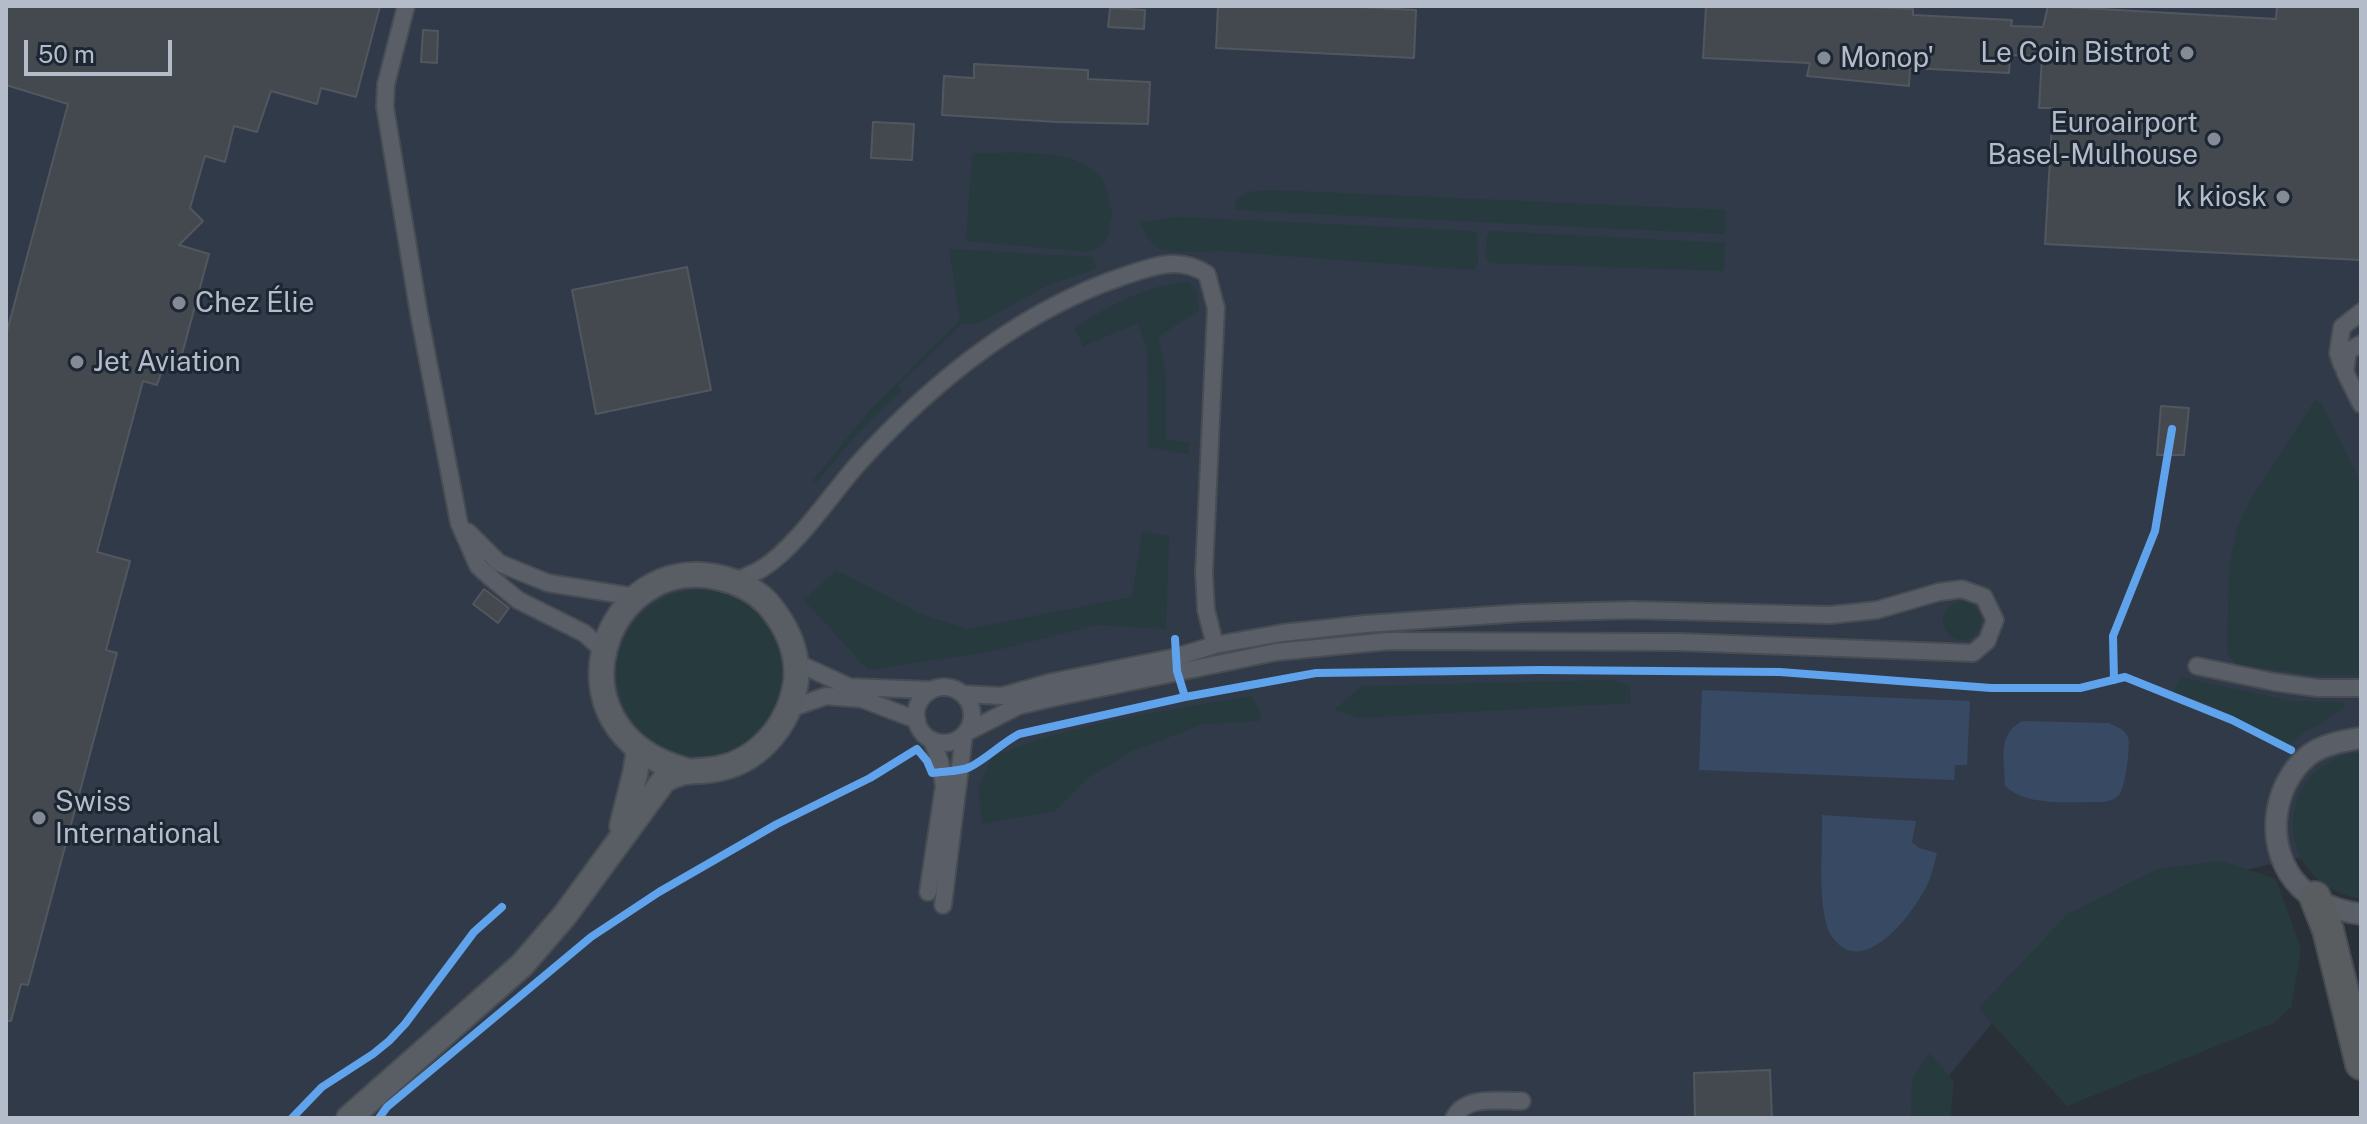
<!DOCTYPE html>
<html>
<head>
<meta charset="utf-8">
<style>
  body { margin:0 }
  #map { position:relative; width:2367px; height:1124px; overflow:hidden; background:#2a3038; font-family:"Public Sans",sans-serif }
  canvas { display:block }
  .frame { position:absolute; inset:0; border:8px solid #b4bcc9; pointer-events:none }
  .scale { position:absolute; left:24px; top:40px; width:148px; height:36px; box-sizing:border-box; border:4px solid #b4bcc9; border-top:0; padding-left:10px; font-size:24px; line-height:28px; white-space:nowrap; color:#b4bcc9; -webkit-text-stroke:6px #1d2633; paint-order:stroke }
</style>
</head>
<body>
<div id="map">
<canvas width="2367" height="1124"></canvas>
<div class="frame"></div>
<div class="scale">50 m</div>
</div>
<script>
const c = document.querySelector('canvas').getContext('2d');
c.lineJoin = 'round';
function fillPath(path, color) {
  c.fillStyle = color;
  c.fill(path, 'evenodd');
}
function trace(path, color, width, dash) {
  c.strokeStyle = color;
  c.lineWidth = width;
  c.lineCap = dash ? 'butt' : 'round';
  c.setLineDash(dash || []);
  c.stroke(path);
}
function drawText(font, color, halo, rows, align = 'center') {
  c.font = font + ' "Public Sans",sans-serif';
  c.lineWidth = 6;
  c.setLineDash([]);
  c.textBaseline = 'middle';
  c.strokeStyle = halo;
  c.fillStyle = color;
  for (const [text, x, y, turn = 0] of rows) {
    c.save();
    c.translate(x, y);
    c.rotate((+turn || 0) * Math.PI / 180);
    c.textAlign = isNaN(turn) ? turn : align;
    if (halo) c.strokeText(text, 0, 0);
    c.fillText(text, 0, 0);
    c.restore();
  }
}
fillPath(new Path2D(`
  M6 6H2361V847L2352 846 2258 867 2080 916 1914 1118H6Z`), '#313a48');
fillPath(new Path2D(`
  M972 153C1010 154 1080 145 1103 181 1109 190 1110 207 1113 218L1110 219C1111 237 1106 246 1089 252L966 241Z
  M1272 190 1726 210 1725 234 1235 210V201L1248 192Z
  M1179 217 1473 231 1477 234 1478 264 1474 270 1221 251 1174 252 1160 249 1149 240 1140 222Z
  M1491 231 1725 243 1724 271 1490 263 1486 258 1487 237Z
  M949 249 1093 257 1097 269 1050 284 977 324H962L898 385 902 390 857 434 816 483 813 480 870 410 960 320Z
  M1189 282 1197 291 1199 310 1158 337 1166 372V440L1190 443 1188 454 1148 447 1147 349 1138 323 1083 346 1075 328C1108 306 1148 284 1189 282Z
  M2315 400 2321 402 2361 484V675H2314L2235 664 2227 653V632L2230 563 2237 529 2252 497Z
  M1142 532 1169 536 1166 629 1097 625 993 651 868 670 804 600 836 570 923 615 968 629 1132 597Z
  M617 673a83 83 0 1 1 166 0a83 83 0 1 1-166 0Z
  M1943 621a19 19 0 1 1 38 0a19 19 0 1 1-38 0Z
  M2181 677 2290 701 2345 702V706L2317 726 2305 731 2289 746 2209 704 2173 692Z
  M1611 680 1630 686 1631 703 1358 718 1334 710 1362 686Z
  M1251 696 1261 713 1259 721 1204 724 1132 751 1088 778 1055 811 982 824 978 788 992 757C1074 723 1164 711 1251 696Z
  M2361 753V899C2264 881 2277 758 2361 753Z
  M2221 861 2276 879 2301 949 2291 1007 2274 1023 2067 1106 1978 1008 2068 914 2157 869Z
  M1930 1053 1954 1082 1951 1113 1953 1118H1911L1912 1079Z`), '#273a3e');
fillPath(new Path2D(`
  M1702 690 1970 701 1967 765H1955L1954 780 1699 770Z
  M2022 721 2108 723C2115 726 2124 728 2128 737 2131 745 2125 787 2120 794 2116 799 2110 801 2103 802 2073 801 2029 808 2005 786 2005 759 1996 736 2022 721Z
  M1822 815 1916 821 1912 842 1919 848 1937 853C1935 861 1933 870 1930 878 1920 906 1865 982 1833 938 1816 916 1823 845 1822 815Z`), '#384963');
const building = new Path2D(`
  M6 6H380L356 97 321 88 317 104 271 91 257 132 234 126 225 162 205 156 190 208 203 221 179 245 209 254 181 358 167 355 157 385 143 381 97 552 130 561 106 650 117 653 28 985 21 984 11 1021H6V335L68 104 6 85Z
  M1218 6H1342L1416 10 1414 58 1216 48Z
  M1706 6H1851L1913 9V15L2012 20 2011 26 2043 27 2048 6 2276 19 2277 6H2361V260L2045 244 2053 108H2039L2042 56 2010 55 2009 73 1910 68 1909 86 1807 76 1810 63 1703 58Z
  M1110 8 1145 10 1144 29 1108 27Z
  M423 30 438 31 437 63 421 62Z
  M974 64 1088 70V79L1150 82 1148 124 1057 122 942 115 944 76 974 78Z
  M873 122 914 124 912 160 871 158Z
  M687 267 711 390 596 414 572 290Z
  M2161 406 2189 408 2184 455H2157Z
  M484 589 509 608 498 623 473 604Z
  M1770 1070 1772 1118H1695L1694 1073Z`);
fillPath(building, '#444950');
trace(building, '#52575f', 2);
const minor = new Path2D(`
  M406 6 386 84 385 107 419 314 459 523 478 566 489 576 518 600 584 633 603 650
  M2361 344 2348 351 2345 372 2361 404
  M2342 365 2338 353 2342 327 2361 312
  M468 532 499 563 548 583 636 597
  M736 581C744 577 755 573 763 568 797 546 830 496 857 465 930 384 1016 313 1121 277 1151 267 1178 255 1207 274L1216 308 1204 573 1206 610 1215 645
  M795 662 850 687 931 690
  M2197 666 2274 682 2318 688H2361
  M916 715a28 28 0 1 1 56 0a28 28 0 1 1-56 0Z
  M964 694 1002 696 1052 682 1176 657 1215 645 1282 633 1365 624 1521 613 1632 610 1830 615 1877 610 1939 592 1962 589 1984 597 1995 620 1987 641 1973 653 1679 642 1389 641 1276 652 1052 698 1018 706 967 732
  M789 709 826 696 862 699 917 720
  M928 892 944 786 940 762 932 740
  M943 905 964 735
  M1454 1118C1465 1095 1500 1101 1522 1101`);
const tertiary = new Path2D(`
  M2361 738C2343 741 2324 744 2309 755 2270 786 2264 851 2300 887 2316 903 2339 911 2361 914`);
const secondary = new Path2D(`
  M622 826 635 774 639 750
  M349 1118 522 965 565 915 664 780C688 768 686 773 710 770 756 765 790 726 796 681 799 652 786 625 768 604 756 591 738 582 721 578 605 548 540 729 684 770`);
const motorway = new Path2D(`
  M2315 897 2328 930 2361 1064`);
trace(minor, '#484c53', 20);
trace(tertiary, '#484c53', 24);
trace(secondary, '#484c53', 28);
trace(motorway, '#474c53', 34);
trace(minor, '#5a5e66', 16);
trace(tertiary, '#5a5e66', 20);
trace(secondary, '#595d64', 24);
trace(motorway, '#5a5d60', 30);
trace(new Path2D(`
  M2114 680 2113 636 2155 531 2172 429
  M1185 697 1316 673 1541 670 1780 672 1991 688H2080L2125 677 2232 720 2291 750
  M292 1118 322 1087 373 1054 389 1041 405 1024 474 932 502 907
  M379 1118 387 1107 591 937 659 892 777 824 870 778 917 749 927 761 932 773C944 771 959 772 970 767 986 759 1002 743 1019 734L1185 697 1177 671 1175 639`), '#60a3ed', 8);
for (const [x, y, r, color] of [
  [2187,53,8,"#848b96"],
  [1824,58,8,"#848b96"],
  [2214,139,8,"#848b96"],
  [2283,197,8,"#848b96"],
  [179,303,8,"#848b96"],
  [77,362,8,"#848b96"],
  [39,818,8,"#848b96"]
]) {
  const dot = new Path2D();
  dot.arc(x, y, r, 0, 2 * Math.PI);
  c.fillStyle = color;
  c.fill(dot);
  trace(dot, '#1d2633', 3);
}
drawText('28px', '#b4bcc9', '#1d2633', [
  ["Le Coin Bistrot",2171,53,"right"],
  ["Monop'",1840,58],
  ["Euroairport",2198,123,"right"],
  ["Basel-Mulhouse",2198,155,"right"],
  ["k kiosk",2267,197,"right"],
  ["Chez Élie",195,303],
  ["Jet Aviation",93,362],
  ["Swiss",55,802],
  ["International",55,834]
], 'left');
</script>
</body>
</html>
